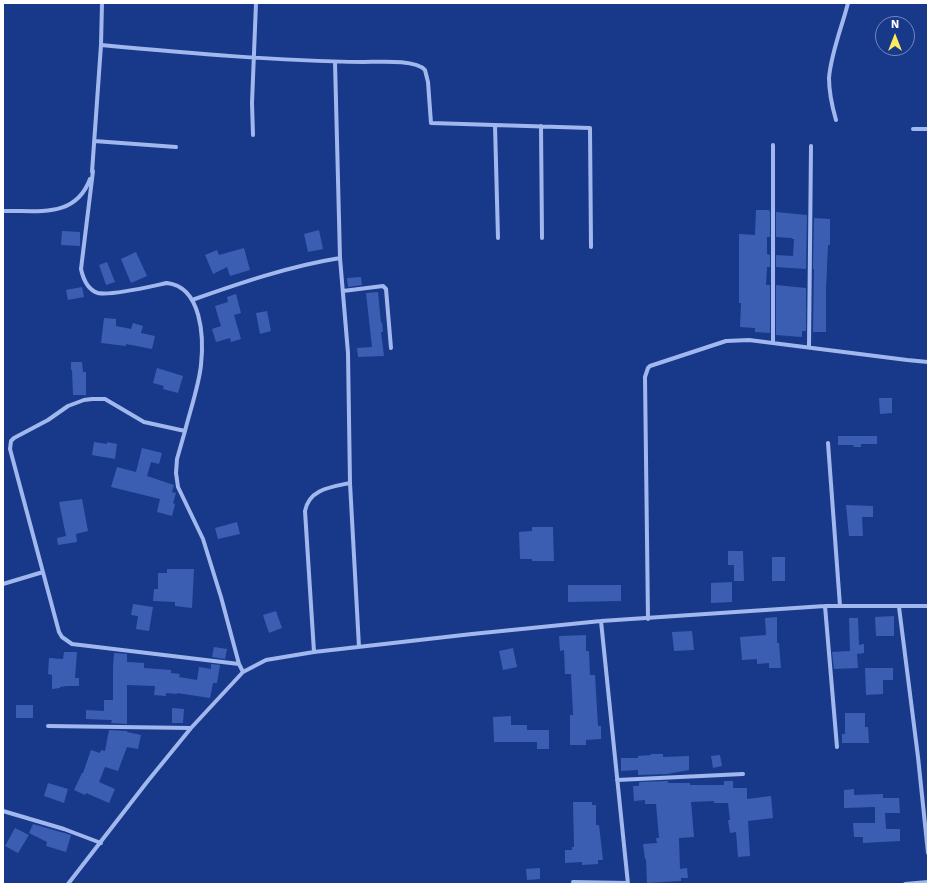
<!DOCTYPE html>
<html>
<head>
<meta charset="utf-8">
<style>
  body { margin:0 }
  #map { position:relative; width:931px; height:887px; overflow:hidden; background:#18388a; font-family:"Work Sans",sans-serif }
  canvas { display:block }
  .frame { position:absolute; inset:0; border:4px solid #fff; pointer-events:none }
  .north { position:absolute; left:875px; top:16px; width:40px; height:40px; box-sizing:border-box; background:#18388a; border:1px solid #7488b9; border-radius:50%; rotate:0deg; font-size:11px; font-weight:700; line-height:16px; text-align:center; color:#fff }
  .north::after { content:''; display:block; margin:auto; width:14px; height:18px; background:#ffea5e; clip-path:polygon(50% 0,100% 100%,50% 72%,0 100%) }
</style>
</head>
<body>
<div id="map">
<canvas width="931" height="887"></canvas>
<div class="frame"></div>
<div class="north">N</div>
</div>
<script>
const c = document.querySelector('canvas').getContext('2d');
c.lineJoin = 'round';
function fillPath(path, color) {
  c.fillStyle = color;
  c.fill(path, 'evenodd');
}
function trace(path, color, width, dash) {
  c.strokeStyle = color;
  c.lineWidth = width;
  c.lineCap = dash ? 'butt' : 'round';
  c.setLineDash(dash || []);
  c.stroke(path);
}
fillPath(new Path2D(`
  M756 210H769L770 212V237H767V254L770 255V267H767L766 285H770V333L755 332V328L740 327 741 303H739V234L755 235Z
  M776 212 807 215 806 269 776 267V255L793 256 794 239H792V238L776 237Z
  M814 218 830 219V245H828L826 290V332H813L814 269H813Z
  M319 230 323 249 308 252 304 234Z
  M62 231 80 232V246L61 245Z
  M244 248 250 270 230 276 227 267 213 274 205 255 217 250 219 255Z
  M136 252 147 276 131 283 121 259Z
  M107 262 115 282 106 285 99 265Z
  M361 277 362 285 348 287 347 278Z
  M776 285 806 288V331H802V337L776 335Z
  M82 287 84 297 68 300 66 290Z
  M378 292 381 323 382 322 383 332H381L384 356 358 357 357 348 372 347 366 293Z
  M236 294 241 313 234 315 241 339 231 342 230 338 216 342 212 329 221 326 215 306 228 302 227 297Z
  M267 311 271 331 260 334 256 313Z
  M104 318 116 319V326L131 329 133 323 143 326 141 333 155 336 152 349 126 344V346L101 343Z
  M71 362H82L83 372H86V395H73L72 370H71Z
  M157 368 183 376 178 393 163 389 164 386 153 383Z
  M879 398H892V413L880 414Z
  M838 436H877V444H861V447H854L853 445H838Z
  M94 442 107 444V442L117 444 115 459 92 455Z
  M142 448 162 453 159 464 151 462 147 476 174 485 172 492 176 493 173 503 175 504 172 516 157 512 160 499 111 487 117 467 136 472Z
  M82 499 88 531 76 534 77 542 58 545 57 538 66 536 59 502Z
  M846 505 873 506V517H862L863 536H849Z
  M237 522 240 534 218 539 215 528Z
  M532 527H553L554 561H532V559H520L519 532 532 531Z
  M728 551H743L744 581H734V565H728Z
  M772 557H785V581H772Z
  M167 569H194L192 608 175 606V602L153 601 154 589H158V573H167Z
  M732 582V602L711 603V583Z
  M568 585H621V601L568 602Z
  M133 604 153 607 149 631 136 629 138 616 131 615Z
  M276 611 282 628 269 633 263 615Z
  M894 616V636H876L875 617Z
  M777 617V643H779L781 668H769V663L757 664V659L742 660 740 637 766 635 765 618Z
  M849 618H858L859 645 864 644V653L857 654 858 668 834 669 832 652 850 651Z
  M692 631 694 650 674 651 672 632Z
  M586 635V651H589L590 675H595L598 726H601V739L586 740V745H570V715H573L571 674H565L564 650 560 651 559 636Z
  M214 647 227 649 225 659 212 657Z
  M513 648 517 667 503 670 499 651Z
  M64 652H77L75 678H79V686H67L60 687V688L52 689V675L48 674 49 658 63 659Z
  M114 653 127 654V662L144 663V668L171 670V673L180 674 179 677 197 680 199 667 211 669V664L220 665 217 683H213L210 698 177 693V694L166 693V696L154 695 155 686 127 685V724L111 723 112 720 86 719V710L104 711V700H113V667Z
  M865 668H893V680H883V694L866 695Z
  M16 705H33V718H16Z
  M172 708 184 709 183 723H172Z
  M845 713H865V727H868L869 743H842V734H845Z
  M511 716V725H527V730H549V749H537V742H494L493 717Z
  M109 730 127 731V732L141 735 138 749 127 747 118 771 105 767 99 782 115 789 109 803 86 793 85 795 74 790 82 773H83L91 750 100 753 101 750 105 751Z
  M651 754H663V757L689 756V770L667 774 638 775V770L621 771V758H638V756L651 755Z
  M720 755 722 766 713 768 711 756Z
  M668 781V783H690V785H724V781H733V788H747V799L771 796 773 818 748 821 750 856 738 857 736 832 730 833 728 820H730L728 803H714V801L691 802 694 837 679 838 680 869 687 868 688 878H681V881L647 883 646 859H645L643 844 657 843 656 838H659L656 804H645V800L634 801 633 786H639V782Z
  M48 783 68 789 64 803 44 796Z
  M854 789V795L883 794V798H899L900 813H885L886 829H900V841L863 843V837H854L853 823H875V807L844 808V790Z
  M573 802H592V805H596V825H599L603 860H598V864L582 865V862L565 863V850H572V847H574Z
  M33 824 71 835 66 852 46 846 47 842 29 833Z
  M15 828 29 835 18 853 5 846Z
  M540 868V879L527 880 526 869Z`), '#3c5eb2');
trace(new Path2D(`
  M101 45C188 53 276 61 364 62 378 62 415 59 425 70L428 82 431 123 590 128 591 247
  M335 62 340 258 348 353 350 483 359 647
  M836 120C832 106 829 92 829 78 831 53 842 27 848 3
  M495 125 498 238
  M541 126 542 238
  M913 129H928
  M253 135 252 103 256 3
  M94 141 176 147
  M773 145V343
  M93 171 81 269C83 278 88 290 98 293 112 296 152 286 167 283 202 287 204 338 201 365 199 385 190 411 185 431
  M92 172 101 45 102 3
  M3 211C38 210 75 219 90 179
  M343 291 383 286 386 289 391 348
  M192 300C240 283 290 266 340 258
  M809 347 811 146
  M828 443 840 606
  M3 584 43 572
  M825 606 837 747
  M899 607 918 757 928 853
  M648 619 645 377 648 368 650 366 726 341 749 340 907 360 928 362
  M601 621 628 884
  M314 652 305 511C309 489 331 487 350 483
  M239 664 221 597 203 539 178 487 176 473 177 459 185 431 144 422 105 399H92L84 400 68 406 48 420 14 438 11 441 10 449 59 632 62 637 72 644 239 664 243 672
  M48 726 191 728
  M617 780 743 774
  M3 811 64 829 101 843
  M573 882 628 883
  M68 884 147 782 191 728 243 672 266 660 314 652 472 634 601 621 825 606H928
  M905 884 928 882`), '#a1b8ee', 4);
</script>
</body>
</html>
